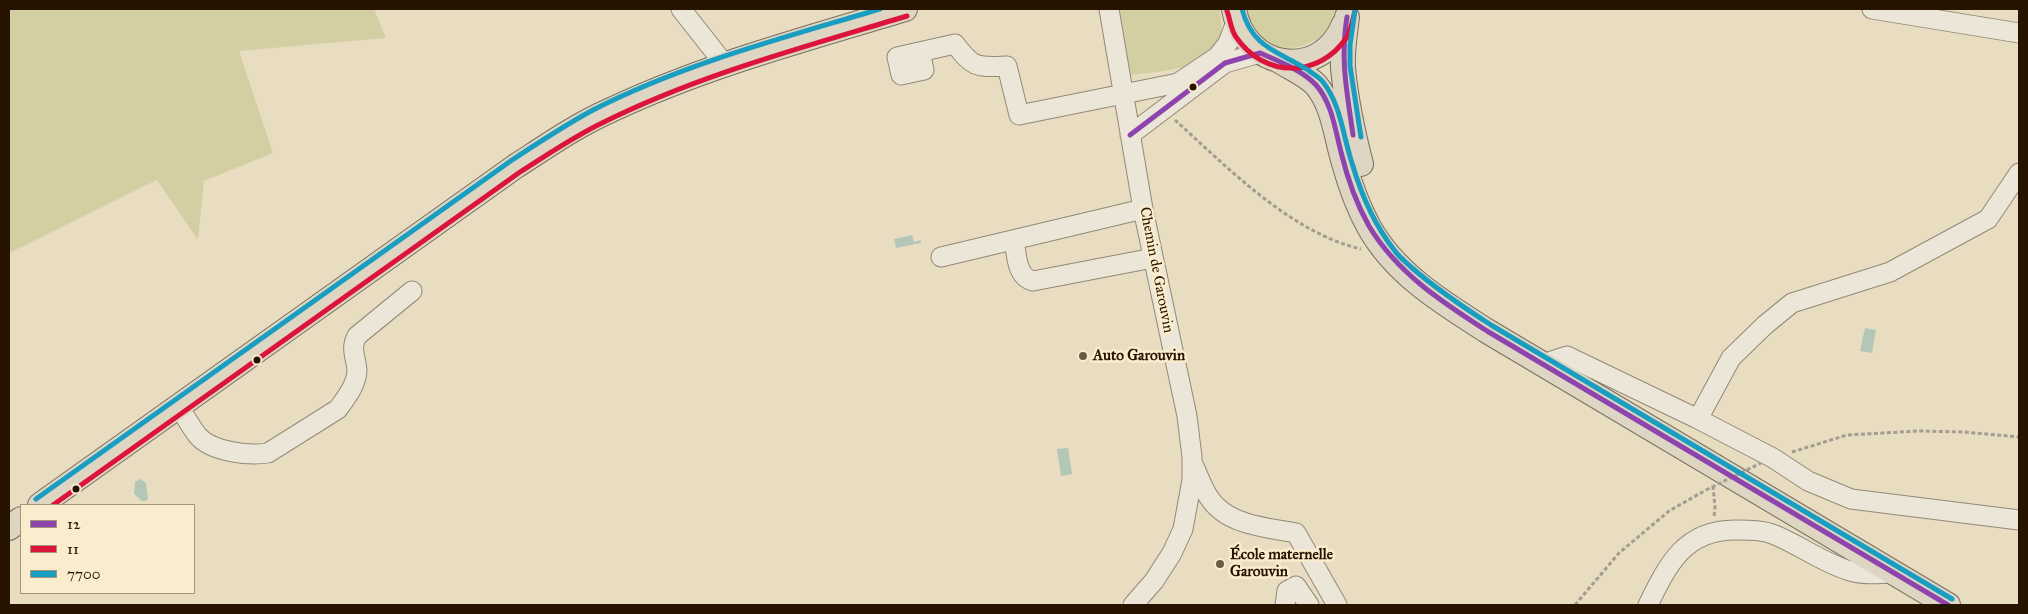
<!DOCTYPE html>
<html>
<head>
<meta charset="utf-8">
<style>
  body { margin:0 }
  #map { position:relative; width:2028px; height:614px; overflow:hidden; background:#e8ddc1; font-family:"IM FELL Great Primer",serif }
  canvas { display:block }
  .frame { position:absolute; inset:0; border:10px solid #261300; pointer-events:none }
  .legend { position:absolute; left:20px; top:504px; width:175px; height:90px; box-sizing:border-box; background:#faedcd; border:1px solid #a5967b; margin:0; padding:6px 9px; list-style:none; font-size:15px; color:#261300 }
  .legend li { display:flex; align-items:center; gap:10px; height:25px }
  .legend b { width:25px; border:1px solid #a5967b }
</style>
</head>
<body>
<div id="map">
<canvas width="2028" height="614"></canvas>
<div class="frame"></div>
<ul class="legend">
<li><b style="height:6px;background:#8e44ad"></b>12</li>
<li><b style="height:6px;background:#dc143c"></b>11</li>
<li><b style="height:6px;background:#199ec2"></b>7700</li>
</ul>
</div>
<script>
const c = document.querySelector('canvas').getContext('2d');
c.lineJoin = 'round';
function fillPath(path, color) {
  c.fillStyle = color;
  c.fill(path, 'evenodd');
}
function trace(path, color, width, dash) {
  c.strokeStyle = color;
  c.lineWidth = width;
  c.lineCap = dash ? 'butt' : 'round';
  c.setLineDash(dash || []);
  c.stroke(path);
}
function drawText(font, color, halo, rows, align = 'center') {
  c.font = font + ' "IM FELL Great Primer",serif';
  c.lineWidth = 5;
  c.setLineDash([]);
  c.textBaseline = 'middle';
  c.strokeStyle = halo;
  c.fillStyle = color;
  for (const [text, x, y, turn = 0] of rows) {
    c.save();
    c.translate(x, y);
    c.rotate((+turn || 0) * Math.PI / 180);
    c.textAlign = isNaN(turn) ? turn : align;
    if (halo) c.strokeText(text, 0, 0);
    c.fillText(text, 0, 0);
    c.restore();
  }
}
fillPath(new Path2D(`
  M9 9H374L386 38 239 51 273 153 204 181 198 240 157 180 9 253Z
  M1120 9H1220C1220 17 1223 28 1221 36 1215 70 1154 72 1128 75L1129 70Z
  M1245 9H1336C1332 17 1329 27 1324 34 1321 38 1315 40 1311 42 1281 58 1253 40 1245 9Z`), '#d3cfa2');
fillPath(new Path2D(`
  M912 235 914 242 921 240V243L896 248 894 239Z
  M1865 328 1876 330 1872 353 1860 351Z
  M1068 448 1072 474 1061 476 1057 449Z
  M140 479 146 483 148 499 145 501H142L134 494 135 482Z`), '#b4c7b6');
const minor = new Path2D(`
  M681 9 726 66
  M1109 9 1143 209 1187 416 1192 457V480L1183 529 1172 553 1154 581 1133 605
  M1872 9 2019 33
  M920 52 924 70 901 75 897 57 955 44C974 69 977 67 1007 66L1019 115 1178 83 1217 57 1228 43 1236 22
  M1130 135 1225 63 1260 53
  M1014 240C1017 255 1016 277 1033 281L1153 258
  M941 257 1143 209
  M1543 364 1567 356 1698 419 1731 358 1765 325 1792 303 1890 272 1988 219 2019 173
  M179 407C185 416 191 427 198 436 212 452 249 456 268 453L338 409C346 398 357 384 357 370 356 358 350 348 357 336L412 291
  M1698 419 1773 458 1808 481 1851 499 2019 520
  M1194 466C1200 480 1206 497 1217 507 1236 526 1271 528 1296 533L1337 605
  M1285 605 1287 591 1296 586 1309 605
  M1648 605C1668 564 1685 529 1737 530 1750 530 1763 530 1775 535 1799 545 1822 562 1847 570 1861 575 1877 574 1892 573`);
const major = new Path2D(`
  M1234 9C1244 70 1321 82 1344 24
  M1347 17C1345 33 1342 51 1343 68 1346 100 1353 133 1361 164
  M1278 60C1290 68 1307 75 1316 85 1334 106 1336 138 1344 163 1350 185 1358 207 1369 227 1395 274 1443 303 1487 331L1948 605
  M40 505 516 166C547 146 577 125 611 110 704 66 806 39 905 9
  M9 528 21 519`);
trace(minor, '#928977', 21);
trace(major, '#776e5d', 26);
trace(new Path2D(`
  M1175 120C1227 167 1291 233 1361 249
  M1792 452 1847 435 1919 431 1964 432 2019 437
  M1713 486 1715 507 1714 517
  M1575 605 1619 553 1669 511 1706 490`), '#a39d91', 3, [4, 2.5]);
trace(minor, '#ebe6d8', 19);
trace(major, '#ded5c3', 24);
trace(new Path2D(`
  M1706 490 1761 463`), '#a39d91', 3, [4, 2.5]);
trace(new Path2D(`
  M1347 17C1340 61 1347 91 1353 135
  M1260 53C1278 61 1302 70 1316 85 1332 103 1335 129 1341 152 1347 177 1356 203 1369 226 1397 273 1442 302 1487 331L1948 605
  M1130 135 1225 63 1260 53`), '#8e44ad', 5);
trace(new Path2D(`
  M1227 11C1230 19 1231 30 1236 37 1264 78 1319 79 1347 37 1351 30 1353 19 1355 11
  M53 505 520 172C547 155 573 137 602 123 698 75 804 47 907 16`), '#dc143c', 5);
trace(new Path2D(`
  M1242 9C1252 48 1278 51 1308 70 1313 74 1319 77 1323 82 1341 105 1343 136 1352 163 1361 194 1375 226 1395 251 1399 257 1406 262 1411 267 1436 289 1463 307 1491 325L1952 599
  M1355 10 1350 45V66L1361 137
  M36 499 512 160C538 143 565 125 593 110 683 64 783 38 880 9`), '#199ec2', 5);
for (const [x, y, r, color] of [
  [1193,87,4.5,"#261300"],
  [1083,356,5,"#6a5a44"],
  [257,360,4.5,"#261300"],
  [76,489,4.5,"#261300"],
  [1220,564,5,"#6a5a44"]
]) {
  const dot = new Path2D();
  dot.arc(x, y, r, 0, 2 * Math.PI);
  c.fillStyle = color;
  c.fill(dot);
  trace(dot, '#faedcd', 2);
}
drawText('15px', '#261300', '#faedcd', [
  ["Chemin de Garouvin",1156,270,79]
]);
drawText('bold 15px', '#261300', '#faedcd', [
  ["Auto Garouvin",1093,356],
  ["École maternelle",1230,555],
  ["Garouvin",1230,572]
], 'left');
</script>
</body>
</html>
